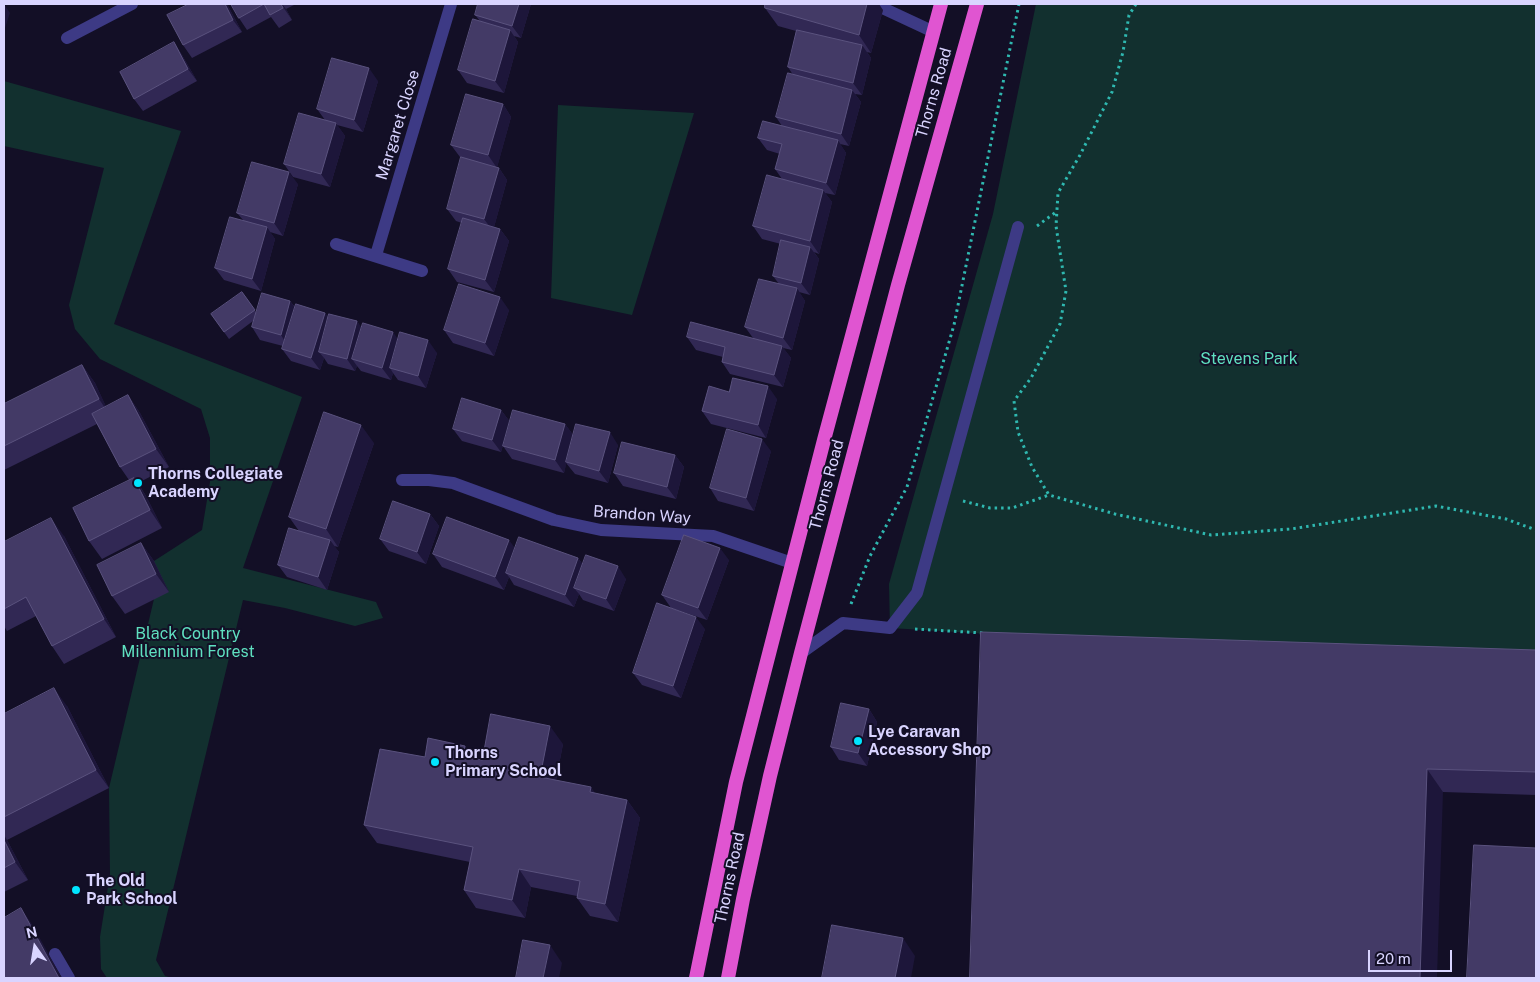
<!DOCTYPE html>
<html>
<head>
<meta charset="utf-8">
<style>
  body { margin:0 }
  #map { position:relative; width:1540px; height:982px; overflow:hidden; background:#130f26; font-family:"Public Sans",sans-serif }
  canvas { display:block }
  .frame { position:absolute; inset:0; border:5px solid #d9d4ff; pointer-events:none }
  .north { position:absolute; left:10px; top:922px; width:50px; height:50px; -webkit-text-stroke:4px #130f26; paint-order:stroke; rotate:347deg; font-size:14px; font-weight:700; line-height:20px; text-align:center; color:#d9d4ff }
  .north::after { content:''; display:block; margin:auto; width:18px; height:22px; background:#d9d4ff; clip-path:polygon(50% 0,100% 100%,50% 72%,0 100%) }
  .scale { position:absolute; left:1368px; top:950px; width:84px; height:22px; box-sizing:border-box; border:2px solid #d9d4ff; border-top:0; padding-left:6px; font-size:15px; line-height:18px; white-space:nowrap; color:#d9d4ff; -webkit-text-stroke:4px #130f26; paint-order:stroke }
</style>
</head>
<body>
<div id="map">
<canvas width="1540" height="982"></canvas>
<div class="frame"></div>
<div class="north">N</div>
<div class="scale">20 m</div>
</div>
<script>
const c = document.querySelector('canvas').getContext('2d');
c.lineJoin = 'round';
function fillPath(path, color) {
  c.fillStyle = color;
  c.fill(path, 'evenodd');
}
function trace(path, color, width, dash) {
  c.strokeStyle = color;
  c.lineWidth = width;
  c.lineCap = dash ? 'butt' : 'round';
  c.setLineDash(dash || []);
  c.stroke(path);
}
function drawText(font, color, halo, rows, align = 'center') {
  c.font = font + ' "Public Sans",sans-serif';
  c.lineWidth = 4;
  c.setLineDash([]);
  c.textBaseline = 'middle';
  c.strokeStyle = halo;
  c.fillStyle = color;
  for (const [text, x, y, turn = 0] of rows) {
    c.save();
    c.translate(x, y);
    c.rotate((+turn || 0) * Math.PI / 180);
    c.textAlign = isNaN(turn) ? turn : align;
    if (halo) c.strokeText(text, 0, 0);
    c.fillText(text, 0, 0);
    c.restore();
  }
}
fillPath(new Path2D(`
  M1036 4H1536V656L1074 639 890 628 889 584 993 214Z
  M4 81 181 131 114 324 302 397 243 568 376 602 383 618 355 626 285 608 243 600 156 960 165 976 173 978H107L101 969 100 937 110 874 109 788 154 599V561L202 530 210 482V438L201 409 100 359 75 329 69 305 104 168 4 146Z
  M558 105 694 113 632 315 551 298Z`), '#12302f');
trace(new Path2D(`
  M1136 4 1129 15 1123 52 1112 92 1080 155 1058 193 1056 226 1066 291 1060 324 1031 378 1014 401 1018 432 1032 467 1049 495 1115 514 1211 535 1291 529 1436 506 1506 519 1536 530
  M1037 226 1056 212
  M963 501 990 508H1012L1049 495
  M851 604 870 556 907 487 954 325 1019 4
  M915 629 984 633`), '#2fb8b0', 3, [2.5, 4]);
trace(new Path2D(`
  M874 4 934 32
  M801 653 843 623 890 628 917 593 1018 227
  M55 954 69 978`), '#3d3a85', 12);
trace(new Path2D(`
  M67 38 132 4
  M336 244 422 271
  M376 255 451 4
  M402 480H429L453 483 554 520 601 530 713 536 792 563`), '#3d3a85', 12);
trace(new Path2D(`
  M696 978 736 782 824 440 941 4
  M728 978 743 899 770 776 801 653 898 285 977 4`), '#e055d1', 14);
fillPath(new Path2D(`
  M189 4H227L242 32 192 58 183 45Z
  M231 4H293L294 5 286 9 292 20 279 28 271 17 247 30 239 18Z
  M478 4H531L521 38 514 36 518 42 504 93 467 83 458 70 480 21 475 15Z
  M765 8 883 10 871 53 867 52 871 58 862 95 855 94 861 102 849 146 840 144 846 153 835 195 825 193 832 202 819 254 814 252 819 259 810 295 799 292 805 301 792 350 783 348 791 358 783 387 730 374 722 362 723 357 696 350 687 337 753 338 745 327 779 284 773 276 781 244 762 239 753 226 782 179 775 169 780 154 767 150 758 138 782 126 776 117 793 75 788 67 796 31 778 26Z
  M174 42 182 55 197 81 143 111 134 99Z
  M378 81 363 132 337 125 345 136 330 187 293 177 284 164 325 120 317 109Z
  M503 104 511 117 497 167 499 168 507 180 494 227 500 229 509 241 494 292 457 282 448 269 462 223 456 221 447 209 461 158 460 157 451 145Z
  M298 184 283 236 270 232 275 239 261 291 224 280 215 268 243 220 237 213Z
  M242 292 256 312 290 301 295 307 325 313 328 317 357 321 361 328 437 353 426 388 398 380 393 373 391 380 361 371 357 366 355 371 328 364 324 358 320 370 291 361 282 349 283 346 260 340 252 327 253 321 229 339 211 314Z
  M509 310 494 356 453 343 444 330Z
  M82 365 95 383 106 407 128 395 140 413 169 467 138 483 146 496 162 528 102 559 89 541 129 480 120 467 97 424 4 470V404Z
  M777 399 766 438 711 424 702 411Z
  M501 410 510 422 501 452 462 441 453 429Z
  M565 424 573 435 618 445 608 483 575 474 566 463 564 473 512 459 503 446Z
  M374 443 338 547 334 546 339 552 327 590 287 577 278 565 299 531 289 517Z
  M771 451 754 511 718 501 710 488Z
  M675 455 684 467 676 499 623 486 614 473Z
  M430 514 439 526 426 564 389 551 380 539Z
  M64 536 116 637 64 664 52 646 36 616 7 631 4 626V542Z
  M141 543 154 561 169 592 125 614 112 596Z
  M515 548 578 558 583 565 626 579 614 611 583 600 579 594 574 607 514 585 509 577 504 590 442 567 433 554Z
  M729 560 707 620 671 608 662 595Z
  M705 629 681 698 642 685 633 673Z
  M1536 650V795L1443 792 970 978Z
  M67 706 109 788 7 840 28 880 4 892V714Z
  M869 709 877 722 867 766 839 760 831 747Z
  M563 744 556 780 595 794 627 800 640 818 618 922 590 916 577 898V896L531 887 525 918 476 908 464 890 470 862 377 843 364 825 465 746 474 758 482 760Z`), '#312854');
fillPath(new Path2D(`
  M4 4 10 13 4 31Z
  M225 4H227L242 32 233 20Z
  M281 4H282L286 9 292 20Z
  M519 4H531L521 38 512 26Z
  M867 4H879L883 10 871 53 859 35Z
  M510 30 518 42 504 93 495 81Z
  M174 42 182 55 197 81 188 69Z
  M862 45 871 58 862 95 853 83Z
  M369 68 378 81 363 132 354 120Z
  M852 90 861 102 849 146 841 134Z
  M503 104 511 117 497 168 488 155Z
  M336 123 345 136 330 187 321 174Z
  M838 140 846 153 835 195 826 183Z
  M499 168 507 180 493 231 484 219Z
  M289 172 298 184 283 236 274 223Z
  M823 190 832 202 819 254 810 241Z
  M267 227 275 239 261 291 252 279Z
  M500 229 509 241 494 292 485 280Z
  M810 247 819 259 810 295 801 283Z
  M797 288 805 301 792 350 783 338Z
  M500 297 509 310 494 356 485 343Z
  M290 301 299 313 289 348 281 335Z
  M325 313 334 325 319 352 324 358 320 370 311 358Z
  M357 321 366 334 352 359 357 366 355 371 347 359Z
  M393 332 402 345 390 368 393 373 391 380 382 368Z
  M428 340 437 353 426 388 418 376Z
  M782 346 791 358 783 387 774 375Z
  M82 365 95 383 111 417 99 399Z
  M768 386 777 399 766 438 758 425Z
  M128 395 140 413 169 467 156 449Z
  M501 410 510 422 501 452 492 440Z
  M565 424 574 436 564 473 555 460Z
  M361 425 374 443 338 547 326 529Z
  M610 432 618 445 608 483 599 471Z
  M762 439 771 451 754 511 746 498Z
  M675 455 684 467 676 499 667 487Z
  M134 478 146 496 162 528 150 510Z
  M430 514 439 526 426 564 417 552Z
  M51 518 64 536 116 637 104 619Z
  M330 540 339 552 327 590 318 577Z
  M509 540 518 552 506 573 509 577 504 590 495 577Z
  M141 543 154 561 169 592 156 574Z
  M720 548 729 560 707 620 698 608Z
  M578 558 587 571 574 588 579 594 574 607 565 595Z
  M618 566 626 579 614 611 606 599Z
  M696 617 705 629 681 698 673 686Z
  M54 688 67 706 109 788 96 770Z
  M869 709 877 722 867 766 858 753Z
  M550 726 563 744 553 795 540 777Z
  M465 746 478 764 463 756Z
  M1427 769 1443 792 1437 978H1420Z
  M591 787 603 805 590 792Z
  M627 800 640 818 618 922 605 904Z
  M4 835 7 840 28 880 15 862 4 840Z
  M519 869 531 887 525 918 512 900Z
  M21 908 33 926 62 978H59Z
  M903 938 915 956 911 978H895Z
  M550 945 562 963 559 978H543Z`), '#1d163a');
const building = new Path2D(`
  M189 4H225L233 20 183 45 167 15Z
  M231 4H281L283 8 270 15 264 4 239 18Z
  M478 4H519L512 26 475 15Z
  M765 4H867L859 35 765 8Z
  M473 19 510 30 495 81 458 70Z
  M797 30 862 45 853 83 788 67Z
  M174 42 188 69 134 99 120 72Z
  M332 58 369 68 354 120 317 109Z
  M788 73 852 90 841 134 776 117Z
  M466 94 503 104 488 155 451 145Z
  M299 113 336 123 321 174 284 164Z
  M763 121 838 140 826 183 775 169 782 144 758 138Z
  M461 157 499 168 484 219 447 209Z
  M252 162 289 172 274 223 237 213Z
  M767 175 823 190 810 241 753 226Z
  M230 217 267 227 252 279 215 268Z
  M463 218 500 229 485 280 448 269Z
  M781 240 810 247 801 283 773 276Z
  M759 279 797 288 783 338 745 327Z
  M459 284 500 297 485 343 444 330Z
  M242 292 255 310 224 332 211 314Z
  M262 293 290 301 281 335 252 327Z
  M296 304 325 313 311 358 282 349Z
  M329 314 357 321 347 359 319 352Z
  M691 322 782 346 774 375 722 362 725 347 687 337Z
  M363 323 393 332 382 368 352 359Z
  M400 332 428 340 418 376 390 368Z
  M82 365 99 399 4 446V404Z
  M733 378 768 386 758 425 702 411 709 386 729 392Z
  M128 395 156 449 120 467 92 414Z
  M462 398 501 410 492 440 453 429Z
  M513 410 565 424 555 460 503 446Z
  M324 412 361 425 326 529 289 517Z
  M576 424 610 432 599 471 566 462Z
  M727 429 762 439 746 498 710 488Z
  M622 442 675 455 667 487 614 473Z
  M134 478 150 510 89 541 73 508Z
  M393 501 430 514 417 552 380 539Z
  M447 517 509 540 495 577 433 554Z
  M51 518 104 619 52 646 26 597 4 609V542Z
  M289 528 330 540 318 577 278 565Z
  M684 535 720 548 698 608 662 595Z
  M519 537 578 558 565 595 506 573Z
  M141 543 156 574 112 596 97 565Z
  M586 555 618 566 606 599 574 588Z
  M657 603 696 617 673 686 633 673Z
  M981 632 1536 650V772L1427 769 1420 978H970Z
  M54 688 96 770 4 817V714Z
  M841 703 869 709 858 753 831 747Z
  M491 714 550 726 540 777 591 787 590 792 627 800 605 904 577 898 580 881 519 869 512 900 464 890 473 847 364 825 380 749 425 757 428 738 465 746 463 756 482 760Z
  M4 840 15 862 4 868Z
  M1474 845 1536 848V978H1467Z
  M21 908 59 978H4V918Z
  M832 925 903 938 895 978H822Z
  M523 940 550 945 543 978H516Z`);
fillPath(building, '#433a66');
trace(building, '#5a527e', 1);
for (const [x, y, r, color] of [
  [138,483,5,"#00e5ff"],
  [858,741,5,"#00e5ff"],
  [435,762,5,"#00e5ff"],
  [76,890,5,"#00e5ff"]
]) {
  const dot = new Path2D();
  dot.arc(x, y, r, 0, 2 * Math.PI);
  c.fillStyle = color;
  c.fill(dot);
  trace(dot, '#130f26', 2);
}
drawText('16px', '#d9d4ff', '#130f26', [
  ["Thorns Road",934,93,-74],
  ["Margaret Close",398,125,-73],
  ["Thorns Road",827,485,-75],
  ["Brandon Way",642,515,4],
  ["Thorns Road",730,878,-78]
]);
drawText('16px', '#5fe0c0', '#130f26', [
  ["Stevens Park",1249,359],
  ["Black Country",188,634],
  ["Millennium Forest",188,652]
]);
drawText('bold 16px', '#d9d4ff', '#130f26', [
  ["Thorns Collegiate",148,474],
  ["Academy",148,492],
  ["Lye Caravan",868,732],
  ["Accessory Shop",868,750],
  ["Thorns",445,753],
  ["Primary School",445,771],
  ["The Old",86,881],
  ["Park School",86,899]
], 'left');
</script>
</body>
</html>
